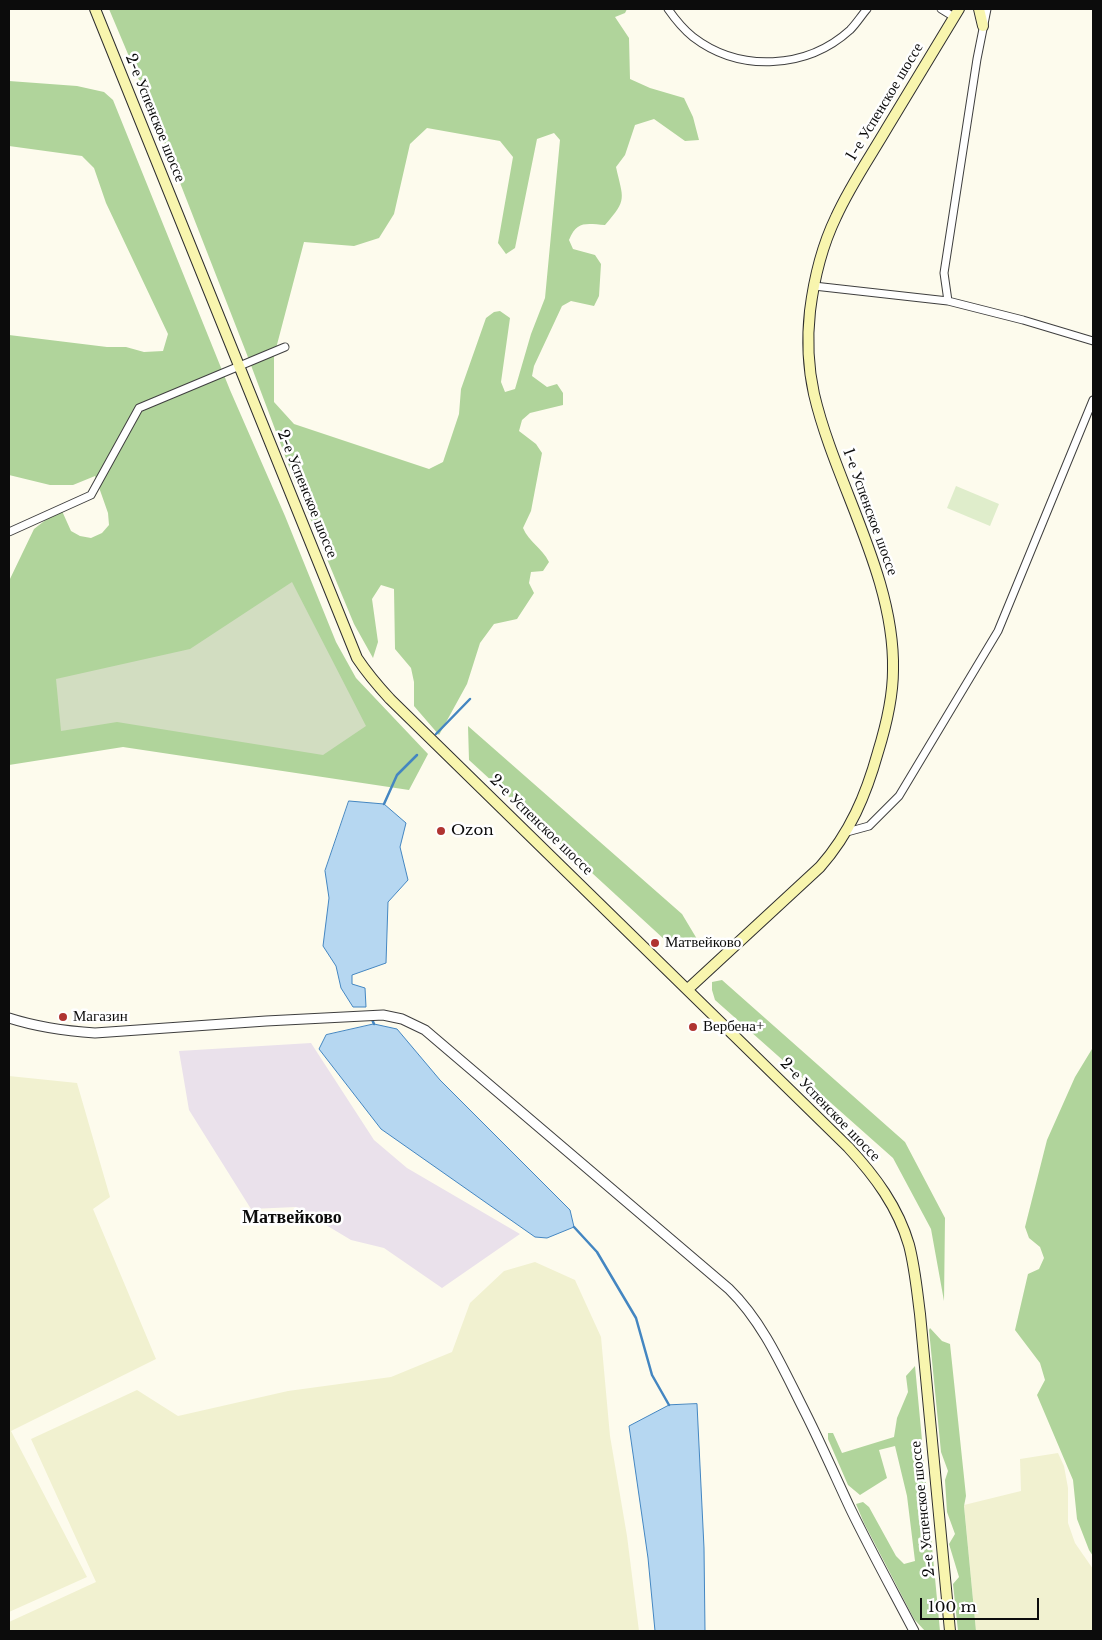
<!DOCTYPE html>
<html>
<head>
<meta charset="utf-8">
<style>
  body { margin:0 }
  #map { position:relative; width:1102px; height:1640px; overflow:hidden; background:#fdfbed; font-family:"Libre Baskerville",serif }
  canvas { display:block }
  .frame { position:absolute; inset:0; border:10px solid #0c0c0c; pointer-events:none }
  .scale { position:absolute; left:920px; top:1598px; width:119px; height:22px; box-sizing:border-box; border:2px solid #0c0c0c; border-top:0; padding-left:6px; font-size:15px; line-height:18px; white-space:nowrap; color:#0c0c0c; -webkit-text-stroke:4px #fff; paint-order:stroke }
</style>
</head>
<body>
<div id="map">
<canvas width="1102" height="1640"></canvas>
<div class="frame"></div>
<div class="scale">100 m</div>
</div>
<script>
const c = document.querySelector('canvas').getContext('2d');
c.lineJoin = 'round';
function fillPath(path, color) {
  c.fillStyle = color;
  c.fill(path, 'evenodd');
}
function trace(path, color, width, dash) {
  c.strokeStyle = color;
  c.lineWidth = width;
  c.lineCap = dash ? 'butt' : 'round';
  c.setLineDash(dash || []);
  c.stroke(path);
}
function drawText(font, color, halo, rows, align = 'center') {
  c.font = font + ' "Libre Baskerville",serif';
  c.lineWidth = 5;
  c.setLineDash([]);
  c.textBaseline = 'middle';
  c.strokeStyle = halo;
  c.fillStyle = color;
  for (const [text, x, y, turn = 0] of rows) {
    c.save();
    c.translate(x, y);
    c.rotate((+turn || 0) * Math.PI / 180);
    c.textAlign = isNaN(turn) ? turn : align;
    if (halo) c.strokeText(text, 0, 0);
    c.fillText(text, 0, 0);
    c.restore();
  }
}
fillPath(new Path2D(`
  M311 1043 374 1140 407 1168 520 1234 442 1288 384 1248 351 1240 296 1207 251 1209 189 1110 179 1051Z`), '#eae1eb');
fillPath(new Path2D(`
  M9 1076 77 1083 110 1197 93 1209 156 1359 11 1431 87 1577 9 1612Z
  M535 1262 575 1280 601 1337 610 1436 627 1536 639 1631H9V1622L96 1582 31 1439 137 1390 178 1416 288 1391 391 1377 452 1352 470 1303 504 1271Z
  M1058 1453 1064 1466 1068 1488V1523L1075 1543 1093 1569V1631H976L964 1505 1021 1491 1020 1459Z`), '#f1f1d0');
fillPath(new Path2D(`
  M109 9H627L625 13 615 17 629 38 630 79 650 88 684 98 693 117 699 140 685 141 654 119 635 125 625 155 616 167C623 199 628 199 605 225 587 224 577 220 569 240L573 249 595 255 601 264 599 296 594 306 571 301 562 306 534 366 532 376 547 387 557 384 563 393V405L530 413 522 420 519 431 536 444 542 453 531 511 523 528C529 542 542 548 549 562L543 571 531 572 529 583 534 593 517 619 494 624 480 643 467 684 439 735 414 706V682L411 668 395 649 394 589 381 585 372 599 378 642 373 658 354 624 293 477 246 352 152 111ZM427 128 500 141 513 157 498 243 506 254 515 248 537 139 554 133 560 140 545 298 531 334 515 389 505 392 501 382 510 318 500 311 494 312 486 318 461 389 459 414 443 462 429 469 294 424 274 402V356L304 242 354 246 379 238 394 214 410 144Z
  M9 81 77 86 104 92 113 100 230 390 285 516 336 642 356 678 428 754 409 790 123 747 9 765V581L34 529 52 515 62 511 71 531 80 536 91 538 102 533 109 525 108 513 95 476 73 485H50L9 475V335L107 347H126L144 352 163 351 168 334 106 203 94 168 82 156 9 146Z
  M468 726 682 914 700 944 665 940 469 760Z
  M722 980 905 1142 945 1218 944 1301 931 1229 893 1158 715 1000 712 990V982Z
  M1092 1049 1093 1051V1556L1089 1550 1077 1519 1073 1480 1037 1395 1045 1380 1040 1363 1015 1330 1028 1274 1039 1269 1044 1258 1040 1247 1029 1238 1025 1227 1047 1140 1075 1077Z
  M930 1328 942 1341 950 1344 966 1496 964 1506 976 1631H958L953 1584 959 1577 949 1544 955 1534 947 1512 945 1480 948 1471 941 1452 929 1330Z
  M915 1366 940 1631H925L914 1619 864 1523 856 1504 863 1502 869 1507 896 1556 904 1564 915 1561 907 1496 895 1446 879 1450 887 1478 860 1495 848 1485 828 1439V1433H833L842 1453 894 1437 897 1418 908 1392 906 1376Z`), '#b0d49b');
fillPath(new Path2D(`
  M292 582 366 726 323 755 117 722 61 731 56 679 190 649Z`), '#d2ddc1');
fillPath(new Path2D(`
  M956 486 999 504 990 526 947 508Z`), '#dfedcb');
const water = new Path2D(`
  M349 801 384 804 406 823 400 847 408 880 388 902 386 963 352 975V984L365 988 366 1007H353L341 988 336 966 323 946 329 898 325 871Z
  M374 1024 397 1029 440 1080 570 1210 574 1227 547 1238 535 1237 381 1129 319 1049 326 1035Z
  M697 1404 704 1548 705 1631H655L648 1558 629 1426 669 1405Z`);
fillPath(water, '#b6d7f1');
trace(water, '#4486c1', 1);
trace(new Path2D(`
  M436 734 470 699
  M384 804 397 775 417 755
  M371 1017 374 1024
  M574 1227 597 1252 636 1318 652 1375 669 1405`), '#4486c1', 2.5);
const minor = new Path2D(`
  M668 9C675 19 683 29 693 37 740 73 807 69 850 30 856 24 861 16 867 9
  M941 9 954 17
  M814 286 948 301 1023 320 1093 341
  M948 301 944 273 977 59 987 9
  M9 532 91 495 139 408 285 347
  M847 832 869 826 899 796 998 631 1093 400`);
const tertiary = new Path2D(`
  M9 1018C37 1027 65 1031 95 1033L266 1021 383 1015 402 1019 425 1030 729 1289C764 1323 784 1371 806 1414 822 1446 836 1478 851 1510 871 1551 893 1591 914 1631`);
const secondary = new Path2D(`
  M95 9 357 658C367 673 378 686 390 699L848 1147C875 1176 898 1207 909 1245 915 1268 917 1291 920 1314L950 1631
  M979 9 983 26
  M688 989 820 867C850 833 866 795 878 752 886 726 893 697 893 670 895 576 835 484 814 394 808 367 807 338 810 311 814 279 822 246 836 217 850 186 870 157 887 128 911 88 935 49 959 9`);
trace(minor, '#3f3f3f', 9);
trace(tertiary, '#3f3f3f', 11);
trace(secondary, '#2e2e2e', 12);
trace(minor, '#fff', 7);
trace(tertiary, '#fff', 9);
trace(secondary, '#f8f5ae', 10);
for (const [x, y, r, color] of [
  [441,831,5,"#b03431"],
  [655,943,5,"#b03431"],
  [63,1017,5,"#b03431"],
  [693,1027,5,"#b03431"]
]) {
  const dot = new Path2D();
  dot.arc(x, y, r, 0, 2 * Math.PI);
  c.fillStyle = color;
  c.fill(dot);
  trace(dot, '#fff', 2);
}
drawText('15px', '#0c0c0c', '#fff', [
  ["1-е Успенское шоссе",885,102,-59],
  ["2-е Успенское шоссе",155,118,68],
  ["2-е Успенское шоссе",307,494,68],
  ["1-е Успенское шоссе",870,512,70],
  ["2-е Успенское шоссе",541,825,44],
  ["2-е Успенское шоссе",830,1110,46],
  ["2-е Успенское шоссе",923,1509,-96]
]);
drawText('15px', '#0c0c0c', '#fff', [
  ["Ozon",451,831],
  ["Матвейково",665,943],
  ["Магазин",73,1017],
  ["Вербена+",703,1027]
], 'left');
drawText('bold 18px', '#0c0c0c', '#fff', [
  ["Матвейково",292,1218]
]);
</script>
</body>
</html>
